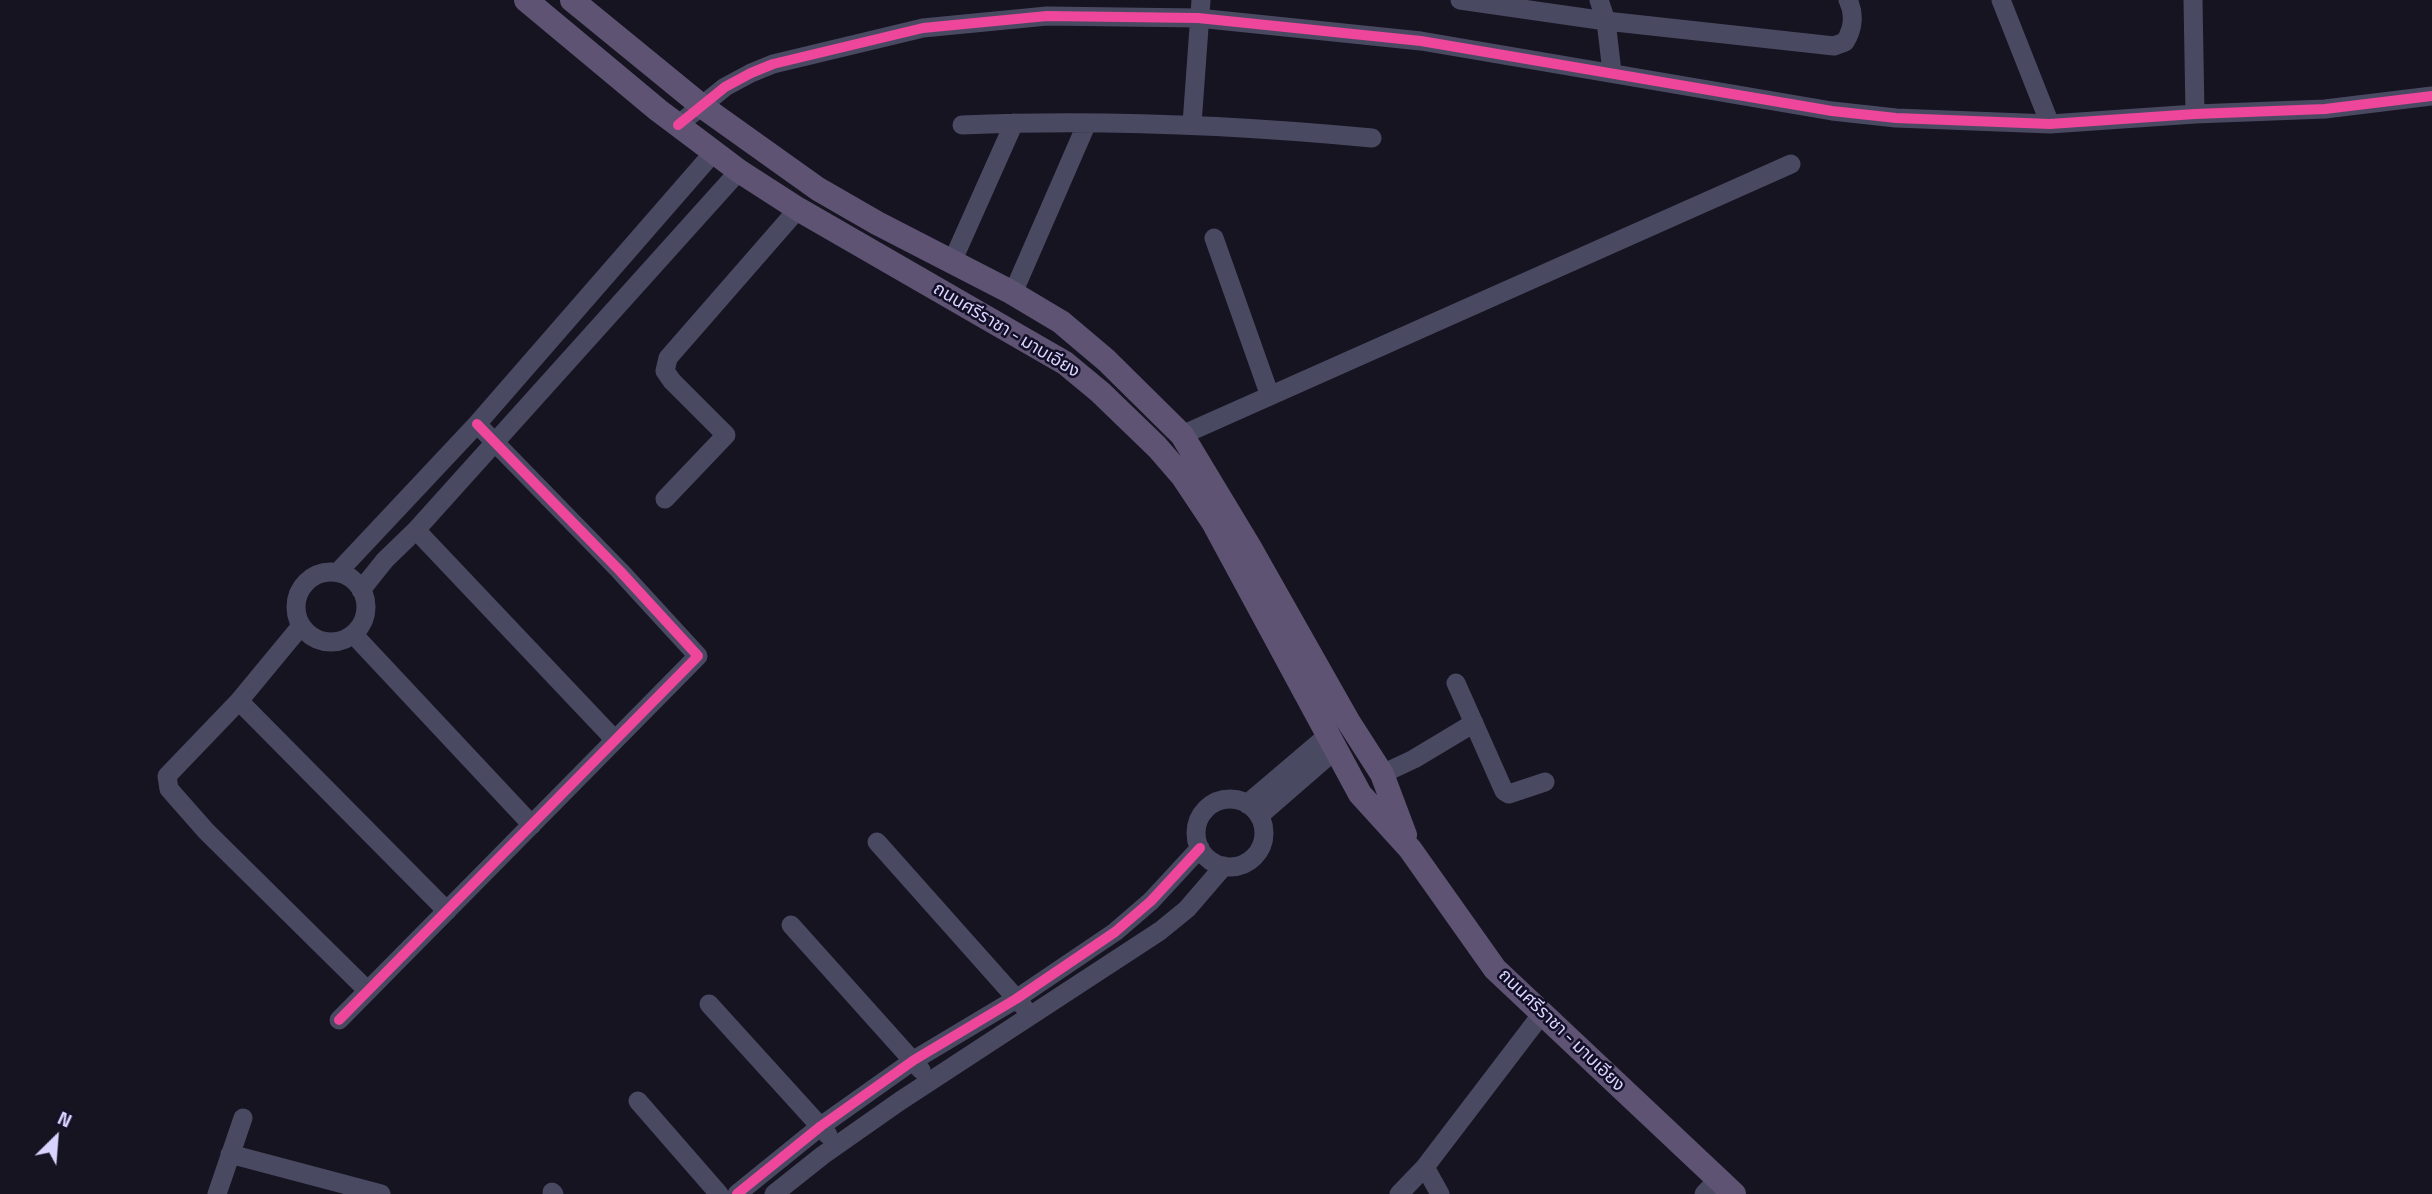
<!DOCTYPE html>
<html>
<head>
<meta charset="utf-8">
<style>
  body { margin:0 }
  #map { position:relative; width:2432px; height:1194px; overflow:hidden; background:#161421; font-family:"Titillium Web",sans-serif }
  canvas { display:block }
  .north { position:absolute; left:21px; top:1103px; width:70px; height:70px; -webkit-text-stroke:5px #130f26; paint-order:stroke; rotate:25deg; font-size:19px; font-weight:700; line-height:28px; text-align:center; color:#d9d4ff }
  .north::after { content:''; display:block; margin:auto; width:24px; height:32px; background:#d9d4ff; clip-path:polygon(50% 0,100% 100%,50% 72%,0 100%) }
</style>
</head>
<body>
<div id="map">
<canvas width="2432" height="1194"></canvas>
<div class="north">N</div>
</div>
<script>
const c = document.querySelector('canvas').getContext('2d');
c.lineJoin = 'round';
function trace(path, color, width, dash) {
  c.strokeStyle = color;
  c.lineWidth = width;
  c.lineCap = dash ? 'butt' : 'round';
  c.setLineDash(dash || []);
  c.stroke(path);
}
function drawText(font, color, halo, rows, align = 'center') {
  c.font = font + ' "Titillium Web","Noto Sans Thai",sans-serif';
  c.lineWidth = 5;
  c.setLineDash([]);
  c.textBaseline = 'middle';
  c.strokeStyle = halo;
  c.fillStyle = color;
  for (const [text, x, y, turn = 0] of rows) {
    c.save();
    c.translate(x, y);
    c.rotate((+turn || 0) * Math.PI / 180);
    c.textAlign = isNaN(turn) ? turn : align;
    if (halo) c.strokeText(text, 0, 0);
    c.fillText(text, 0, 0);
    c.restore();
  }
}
trace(new Path2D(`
  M1460 0 1606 21 1834 46 1845 42C1853 29 1855 14 1848 0
  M1599 0 1606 21 1612 72
  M2001 0 2050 124
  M2193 0 2195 114
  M1192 124 1201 0
  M678 125 725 87 751 73 773 64 923 28 1047 16 1198 18 1421 41 1832 111 1896 118 2050 124 2195 114 2325 109 2432 96
  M962 125C1099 119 1236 125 1372 138
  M1214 238 1270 396
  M952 262 1014 123
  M1013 293 1087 123
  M1182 435 1791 164
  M665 499 726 435 672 381 665 371 668 358 798 209
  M416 530 615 740
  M296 607a35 35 0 1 1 70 0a35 35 0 1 1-70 0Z
  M338 572 477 424 713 153
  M361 590 385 560 416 530 739 171
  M301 626 239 701 167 776 169 789 206 831 368 991
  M354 635 532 825
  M1456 683 1504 791 1509 794 1545 782
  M239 701 447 911
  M1382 774 1414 759 1474 723
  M1196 833a34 34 0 1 1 68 0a34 34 0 1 1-68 0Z
  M1247 804 1327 736
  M1259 816 1335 750
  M877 842 1023 1006
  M791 925 921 1070
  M709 1004 828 1135
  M339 1020 698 656 620 571 477 424
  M638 1101 719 1194
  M230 1154 381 1194
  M1425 1167 1440 1194
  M552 1192 554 1194
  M217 1194 243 1118
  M737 1194 821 1126 914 1060 1016 999 1115 932 1151 901 1200 848
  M774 1194 823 1155 900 1101 1160 931 1187 909 1224 866
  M1399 1194 1425 1167 1541 1015
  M1704 1194 1718 1179`), '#4a4962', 19);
trace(new Path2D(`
  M526 0 658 110 739 171 798 209 1065 363 1100 392 1157 447 1183 477 1213 522 1360 794 1410 849 1495 969 1734 1194
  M572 0 703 107 818 189 877 223 1009 291 1061 322 1106 360 1182 435 1249 546 1348 721 1382 774 1405 835`), '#5e5373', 24);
trace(new Path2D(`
  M678 125 725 87 751 73 773 64 923 28 1047 16 1198 18 1421 41 1832 111 1896 118 2050 124 2195 114 2325 109 2432 96
  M339 1020 698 656 620 571 477 424
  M737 1194 821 1126 914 1060 1016 999 1115 932 1151 901 1200 848`), '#ed469a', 10);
drawText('18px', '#d9d4ff', '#130f26', [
  ["ถนนศรีราชา - มาบเอียง",1006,331,31],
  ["ถนนศรีราชา - มาบเอียง",1561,1031,44]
]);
</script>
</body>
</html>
